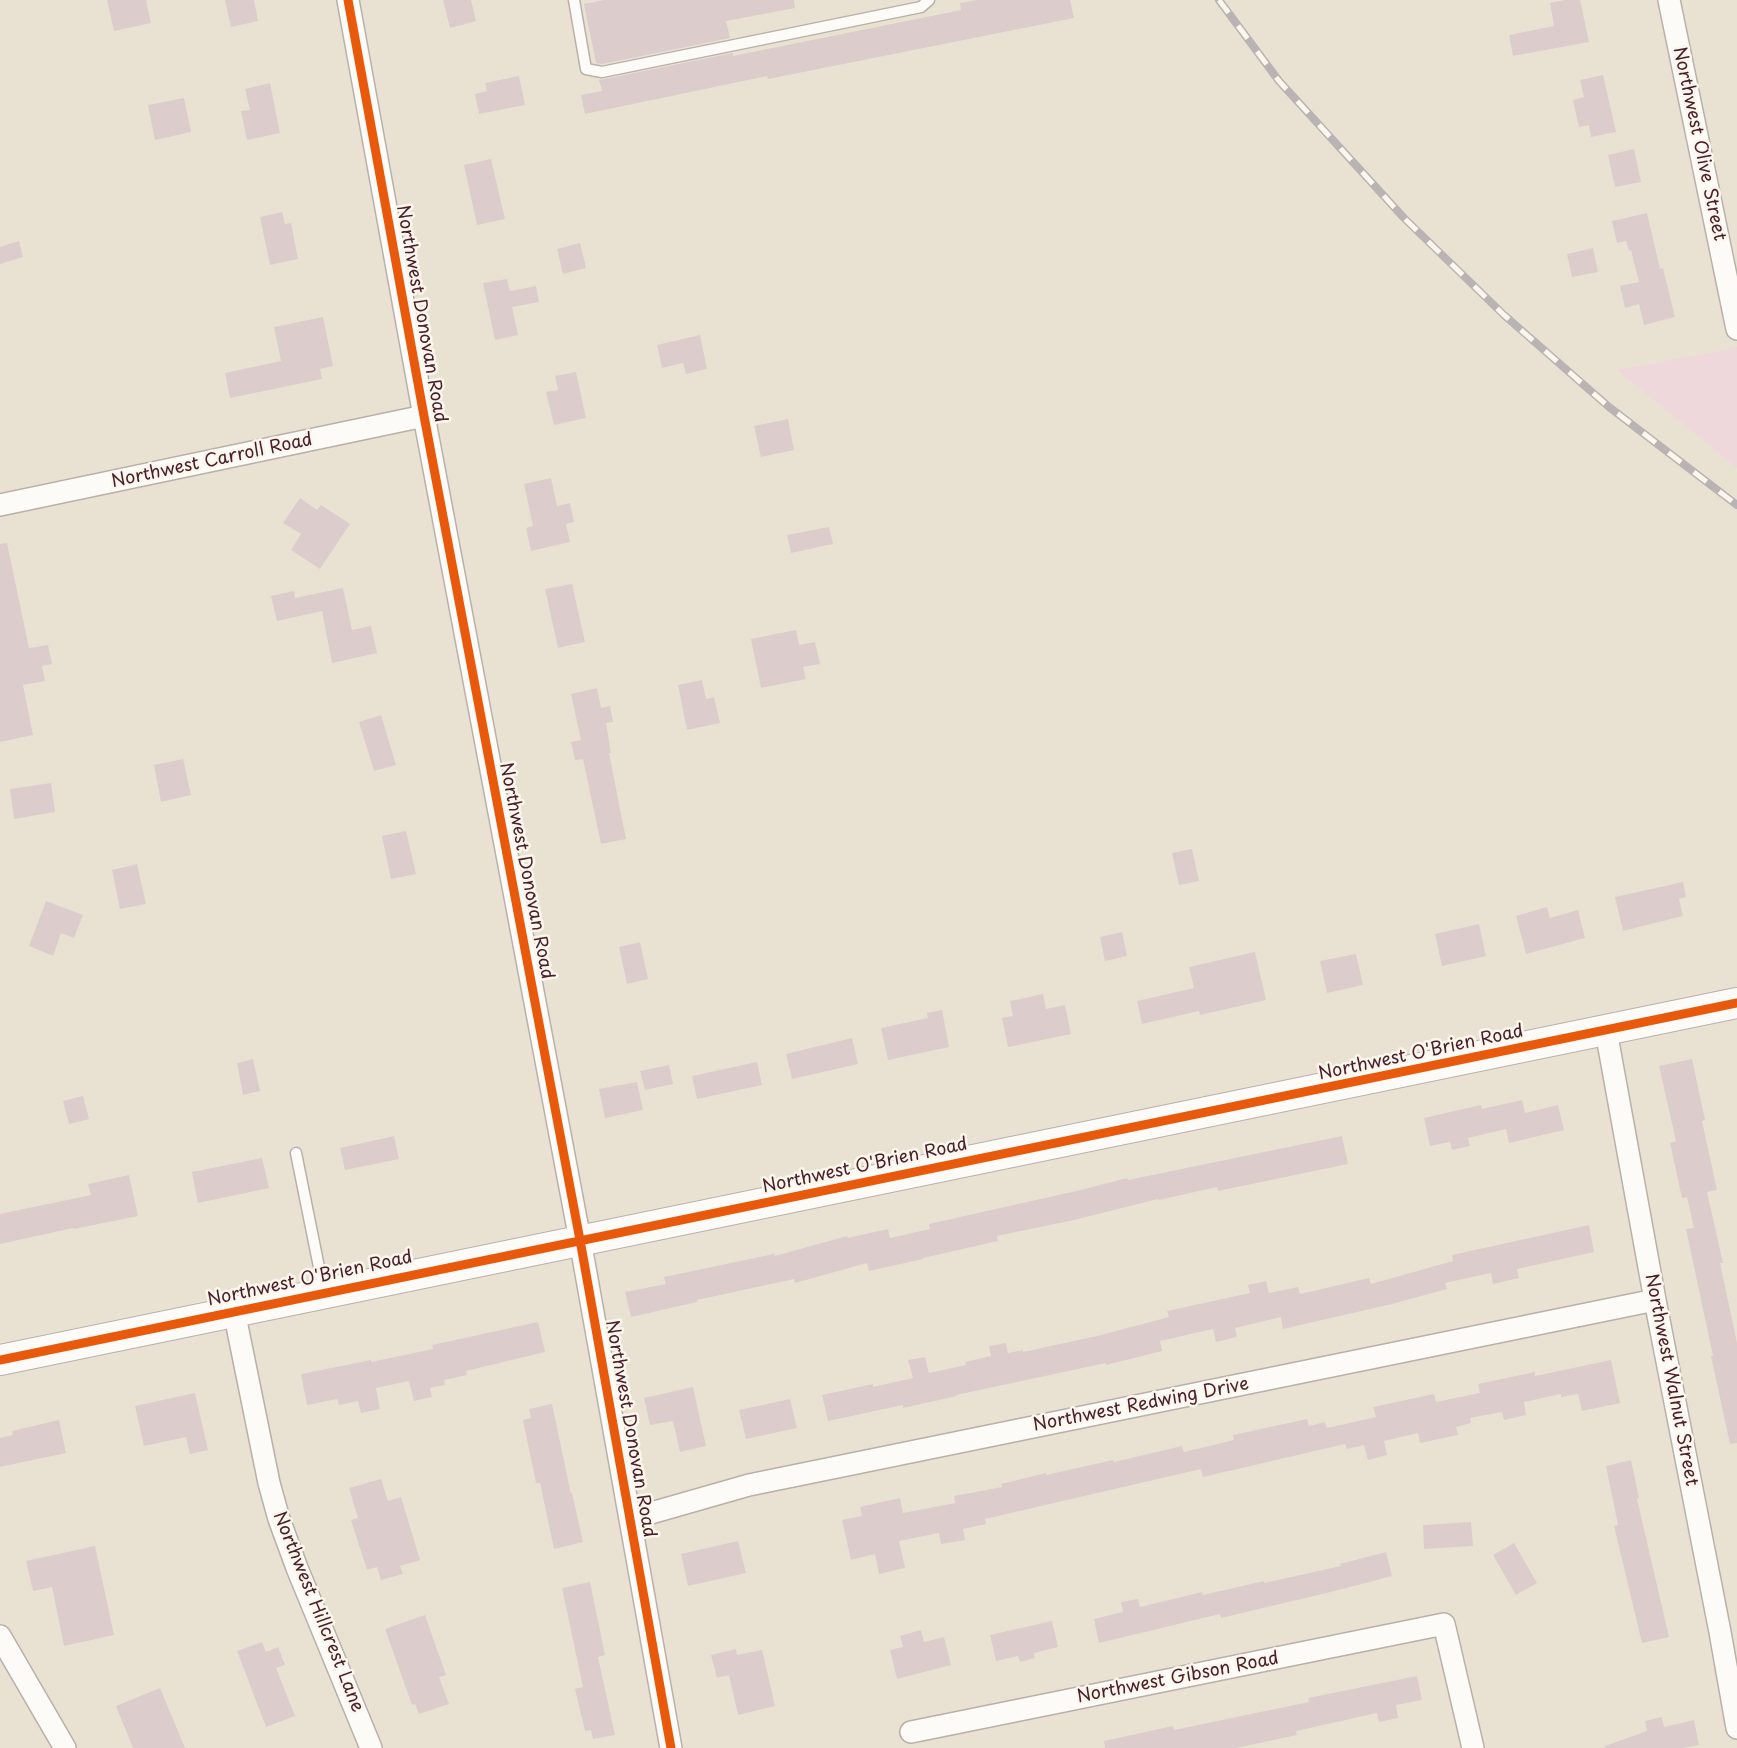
<!DOCTYPE html>
<html>
<head>
<meta charset="utf-8">
<style>
  body { margin:0 }
  canvas { display:block; background:#e9e2d3 }
</style>
</head>
<body>
<canvas width="1737" height="1748"></canvas>
<script>
const c = document.querySelector('canvas').getContext('2d');
c.lineJoin = 'round';
function fillPath(path, color) {
  c.fillStyle = color;
  c.fill(path, 'evenodd');
}
function trace(path, color, width, dash) {
  c.strokeStyle = color;
  c.lineWidth = width;
  c.lineCap = dash ? 'butt' : 'round';
  c.setLineDash(dash || []);
  c.stroke(path);
}
function drawText(font, color, halo, rows, align = 'center') {
  c.font = font + ' "Playpen Sans",sans-serif';
  c.lineWidth = 5;
  c.setLineDash([]);
  c.textBaseline = 'middle';
  c.strokeStyle = halo;
  c.fillStyle = color;
  for (const [text, x, y, turn = 0] of rows) {
    c.save();
    c.translate(x, y);
    c.rotate((+turn || 0) * Math.PI / 180);
    c.textAlign = isNaN(turn) ? turn : align;
    if (halo) c.strokeText(text, 0, 0);
    c.fillText(text, 0, 0);
    c.restore();
  }
}
fillPath(new Path2D(`
  M1737 347V468L1617 370 1731 349Z`), '#eed8db');
fillPath(new Path2D(`
  M107 0H146L151 23 114 31Z
  M225 0H254L258 21 231 27Z
  M443 0H471L476 21 450 28Z
  M604 0H794L795 8 726 21 730 38 602 64 596 63 584 4Z
  M977 0H1070L1074 18 768 79 767 76 585 114 581 95 602 91 599 80 733 53V56L961 10 960 3Z
  M1565 0H1580L1589 42 1513 56 1509 35 1554 26 1550 3Z
  M1603 75 1616 132 1591 137 1589 125 1579 127 1573 100 1584 97 1580 80Z
  M519 76 525 105 479 114 475 94 487 91 485 83Z
  M270 83 280 133 247 140 241 111 250 110 245 89Z
  M184 98 191 132 155 140 148 105Z
  M1634 149 1641 182 1615 187 1608 155Z
  M491 159 505 219 477 225 464 165Z
  M282 212 285 224 291 223 298 259 270 265 260 217Z
  M1647 213 1660 269 1663 268 1675 317 1644 325 1639 304 1625 308 1620 286 1639 282 1631 250 1629 251 1626 241 1617 243 1612 221Z
  M19 241 23 257 0 264V247Z
  M580 243 586 268 563 274 557 249Z
  M1593 248 1598 272 1572 277 1567 254Z
  M507 279 510 291 536 286 539 302 512 307 518 335 495 340 483 283Z
  M323 317 333 366 320 369 322 379 230 398 225 373 281 361 274 327Z
  M700 335 707 369 686 374 683 363 662 368 657 345Z
  M576 372 586 418 554 425 546 392 558 390 555 376Z
  M788 419 794 450 761 457 754 426Z
  M551 478 557 506 570 503 574 522 566 524 570 542 531 551 526 528 533 526 524 484Z
  M300 498 317 510 321 505 350 524 320 569 291 550 301 534 283 523Z
  M829 527 833 544 791 553 787 535Z
  M7 543 29 648 48 645 52 664 42 666 45 681 23 685 33 735 0 742V544Z
  M572 584 585 642 558 648 545 589Z
  M343 588 352 630 371 626 377 653 332 663 322 611 277 621 271 596 294 591 295 598Z
  M796 630 799 645 815 642 820 664 803 667 806 679 761 688 751 639Z
  M702 680 706 699 714 697 720 723 687 730 678 685Z
  M597 688 601 708 610 706 613 722 606 723 611 753H609L626 839 601 844 583 759 575 760 571 742 581 740 571 694Z
  M381 715 396 765 374 771 359 722Z
  M183 759 191 795 161 802 154 765Z
  M51 783 55 812 14 819 10 789Z
  M406 831 416 874 391 879 382 836Z
  M1192 849 1199 881 1179 885 1172 853Z
  M137 864 146 904 120 909 112 870Z
  M1683 882 1686 897 1679 899 1683 916 1623 931 1615 897Z
  M46 901 83 915 74 938 61 933 53 956 29 946Z
  M1547 907 1550 918 1578 910 1585 938 1526 954 1516 916Z
  M1479 924 1486 956 1442 966 1435 934Z
  M1122 932 1127 956 1105 961 1100 937Z
  M640 942 648 979 627 984 619 947Z
  M1255 952 1266 1000 1200 1015 1199 1011 1142 1024 1137 1001 1194 988 1189 967Z
  M1356 954 1363 985 1327 993 1320 961Z
  M1043 994 1046 1009 1065 1005 1071 1034 1008 1047 1002 1018 1013 1016 1010 1001Z
  M942 1010 949 1047 888 1060 881 1028 928 1018 927 1013Z
  M852 1038 858 1064 792 1079 786 1054Z
  M253 1059 260 1091 243 1095 237 1063Z
  M1692 1059 1705 1120 1702 1121 1717 1190 1707 1192 1723 1263H1720L1737 1343V1443L1730 1444 1711 1356H1713L1686 1229 1694 1228 1687 1197 1682 1198 1670 1143 1676 1141 1659 1066Z
  M757 1062 762 1085 697 1099 692 1076Z
  M669 1065 673 1084 645 1090 640 1071Z
  M637 1082 643 1110 605 1118 599 1089Z
  M83 1096 89 1119 69 1124 63 1101Z
  M1522 1100 1525 1113 1558 1105 1564 1130 1509 1143 1506 1129 1468 1138 1470 1146 1452 1150 1450 1142 1430 1146 1424 1118 1481 1105 1482 1109Z
  M394 1136 399 1159 345 1170 340 1148Z
  M1342 1136 1348 1164 1218 1191 1217 1187 1159 1200 1158 1199 1074 1220 997 1236 998 1241 923 1258V1259L869 1271 867 1263 795 1283 794 1279 697 1300V1302L631 1317 625 1292 666 1284 664 1277 774 1254 775 1256 847 1236 848 1238 888 1229 890 1238 930 1229 929 1224 1085 1189 1127 1178 1128 1180Z
  M262 1158 269 1188 198 1203 192 1172Z
  M129 1175 138 1216 74 1229 73 1228 0 1244V1214L91 1195 88 1184Z
  M1589 1225 1594 1252 1517 1269 1519 1278 1493 1284 1491 1273 1445 1283 1447 1289 1392 1304 1283 1329 1281 1317 1235 1328 1237 1337 1216 1342 1213 1329 1160 1341 1162 1351 1106 1365V1363L956 1395 957 1396 903 1408V1405L828 1421 822 1395 873 1384V1387L913 1378 908 1360 925 1357 929 1373 966 1365 965 1362 991 1356 989 1346 1006 1343 1008 1353 1023 1350V1352L1097 1336 1169 1317 1167 1311 1250 1293 1248 1285 1266 1281 1269 1293 1298 1287 1300 1294 1369 1278 1371 1284 1453 1261 1452 1255Z
  M538 1322 545 1352 466 1371 467 1375 444 1380 445 1385 430 1388 432 1397 414 1401 409 1381 376 1388 380 1409 361 1413 358 1401 339 1405 337 1399 307 1405 301 1374 371 1360V1362L433 1349 432 1345Z
  M1611 1360 1620 1403 1582 1411 1578 1394 1561 1397V1394L1524 1402 1526 1415 1504 1420 1502 1412 1470 1418 1471 1423 1456 1427 1458 1435 1420 1443 1418 1433 1384 1441 1387 1455 1368 1460 1364 1445 1347 1449 1345 1444 1203 1477 1201 1469 985 1519 986 1524 963 1529 965 1540 941 1544 939 1533 899 1541 905 1568 879 1574 875 1554 851 1560 842 1520 862 1516 860 1507 900 1498 903 1513 955 1503 954 1496 1002 1487 1001 1484 1046 1473V1475L1113 1460 1114 1462 1182 1446 1184 1452 1234 1440 1233 1435 1307 1419 1309 1426 1325 1422 1327 1428 1376 1417 1373 1407 1434 1394 1436 1402 1480 1393 1478 1384 1535 1372V1376Z
  M693 1387 706 1446 680 1452 673 1421 650 1425 644 1398Z
  M195 1393 208 1450 190 1454 186 1437 144 1446 135 1406Z
  M790 1399 797 1428 746 1439 739 1410Z
  M552 1404 571 1494 572 1493 583 1542 554 1549 540 1483H536L523 1420 531 1418 529 1409Z
  M59 1420 66 1453 0 1467V1438L13 1435 12 1431Z
  M1631 1460 1639 1498 1637 1499 1669 1637 1642 1643 1614 1526 1618 1525 1606 1466Z
  M381 1479 388 1501 401 1497 420 1560 400 1566 403 1574 381 1580 377 1567 367 1570 351 1520 358 1518 349 1488Z
  M1471 1522 1473 1546 1424 1549 1423 1525Z
  M738 1541 746 1573 688 1586 681 1554Z
  M1514 1543 1537 1583 1516 1595 1493 1555Z
  M95 1546 114 1635 64 1646 52 1587 33 1591 26 1561Z
  M1386 1552 1392 1576 1339 1590 1221 1618 1220 1614 1099 1643 1094 1619 1123 1612 1121 1602 1138 1599 1140 1607 1202 1592 1203 1595 1264 1581V1583L1341 1566 1340 1564Z
  M590 1582 605 1655 598 1657 615 1735 593 1739 591 1730 585 1731 575 1689 583 1687 562 1588Z
  M425 1615 446 1675 439 1677 449 1704 419 1714 415 1704 412 1705 385 1629Z
  M1052 1621 1058 1647 1034 1653 1035 1658 1020 1662 1018 1656 996 1661 990 1635Z
  M921 1630 924 1642 944 1637 951 1665 897 1679 890 1650 903 1647 900 1636Z
  M262 1642 266 1652 278 1647 285 1665 276 1668 295 1716 266 1727 237 1651Z
  M736 1649 737 1655 762 1650 775 1706 738 1715 729 1675 717 1678 711 1655Z
  M1417 1676 1422 1700 1396 1705 1398 1718 1379 1722 1377 1713 1296 1731 1297 1735 1236 1748H1105L1104 1741 1173 1726 1174 1730 1309 1702 1308 1698Z
  M160 1688 185 1748H133L116 1706Z
  M1662 1717 1664 1727 1694 1720 1699 1745 1683 1748H1605V1746L1647 1731 1645 1721Z`), '#dccdcc');
const lane = new Path2D(`
  M574 0 586 69 602 72 921 7 929 0
  M296 1153 324 1292`);
const street = new Path2D(`
  M348 0 424 416 580 1240 671 1748
  M1669 0 1737 329
  M0 505 424 416
  M1606 1031 1655 1300 1720 1632 1737 1728
  M234 1311 269 1483 279 1519 297 1568 371 1748
  M630 1519 749 1485 1655 1300
  M0 1636 65 1748
  M911 1732 1444 1624 1473 1748`);
const secondary = new Path2D(`
  M0 1360 1737 1003`);
trace(lane, '#b9b0a9', 13);
trace(street, '#b9b0a9', 24);
trace(secondary, '#b9b0a9', 32);
trace(lane, '#fcfbf8', 10);
trace(street, '#fcfbf8', 21);
trace(secondary, '#fcfbf8', 30);
const rail = new Path2D(`
  M1219 0 1279 81 1404 218 1504 315 1609 407 1737 505`);
trace(rail, '#b9b3b3', 8);
trace(rail, '#fbf7ec', 5, [16]);
trace(new Path2D(`
  M348 0 424 416 580 1240 671 1748
  M0 1360 1737 1003`), '#e8590c', 9);
drawText('18px', '#4a1f2b', '#fbf7ec', [
  ["Northwest Olive Street",1699,144,78],
  ["Northwest Donovan Road",421,314,80],
  ["Northwest Carroll Road",212,461,-12],
  ["Northwest Donovan Road",526,871,79],
  ["Northwest O'Brien Road",1421,1053,-12],
  ["Northwest O'Brien Road",865,1166,-12],
  ["Northwest O'Brien Road",310,1279,-12],
  ["Northwest Walnut Street",1671,1380,79],
  ["Northwest Redwing Drive",1141,1405,-11],
  ["Northwest Donovan Road",630,1429,80],
  ["Northwest Hillcrest Lane",318,1612,68],
  ["Northwest Gibson Road",1178,1678,-11]
]);
</script>
</body>
</html>
